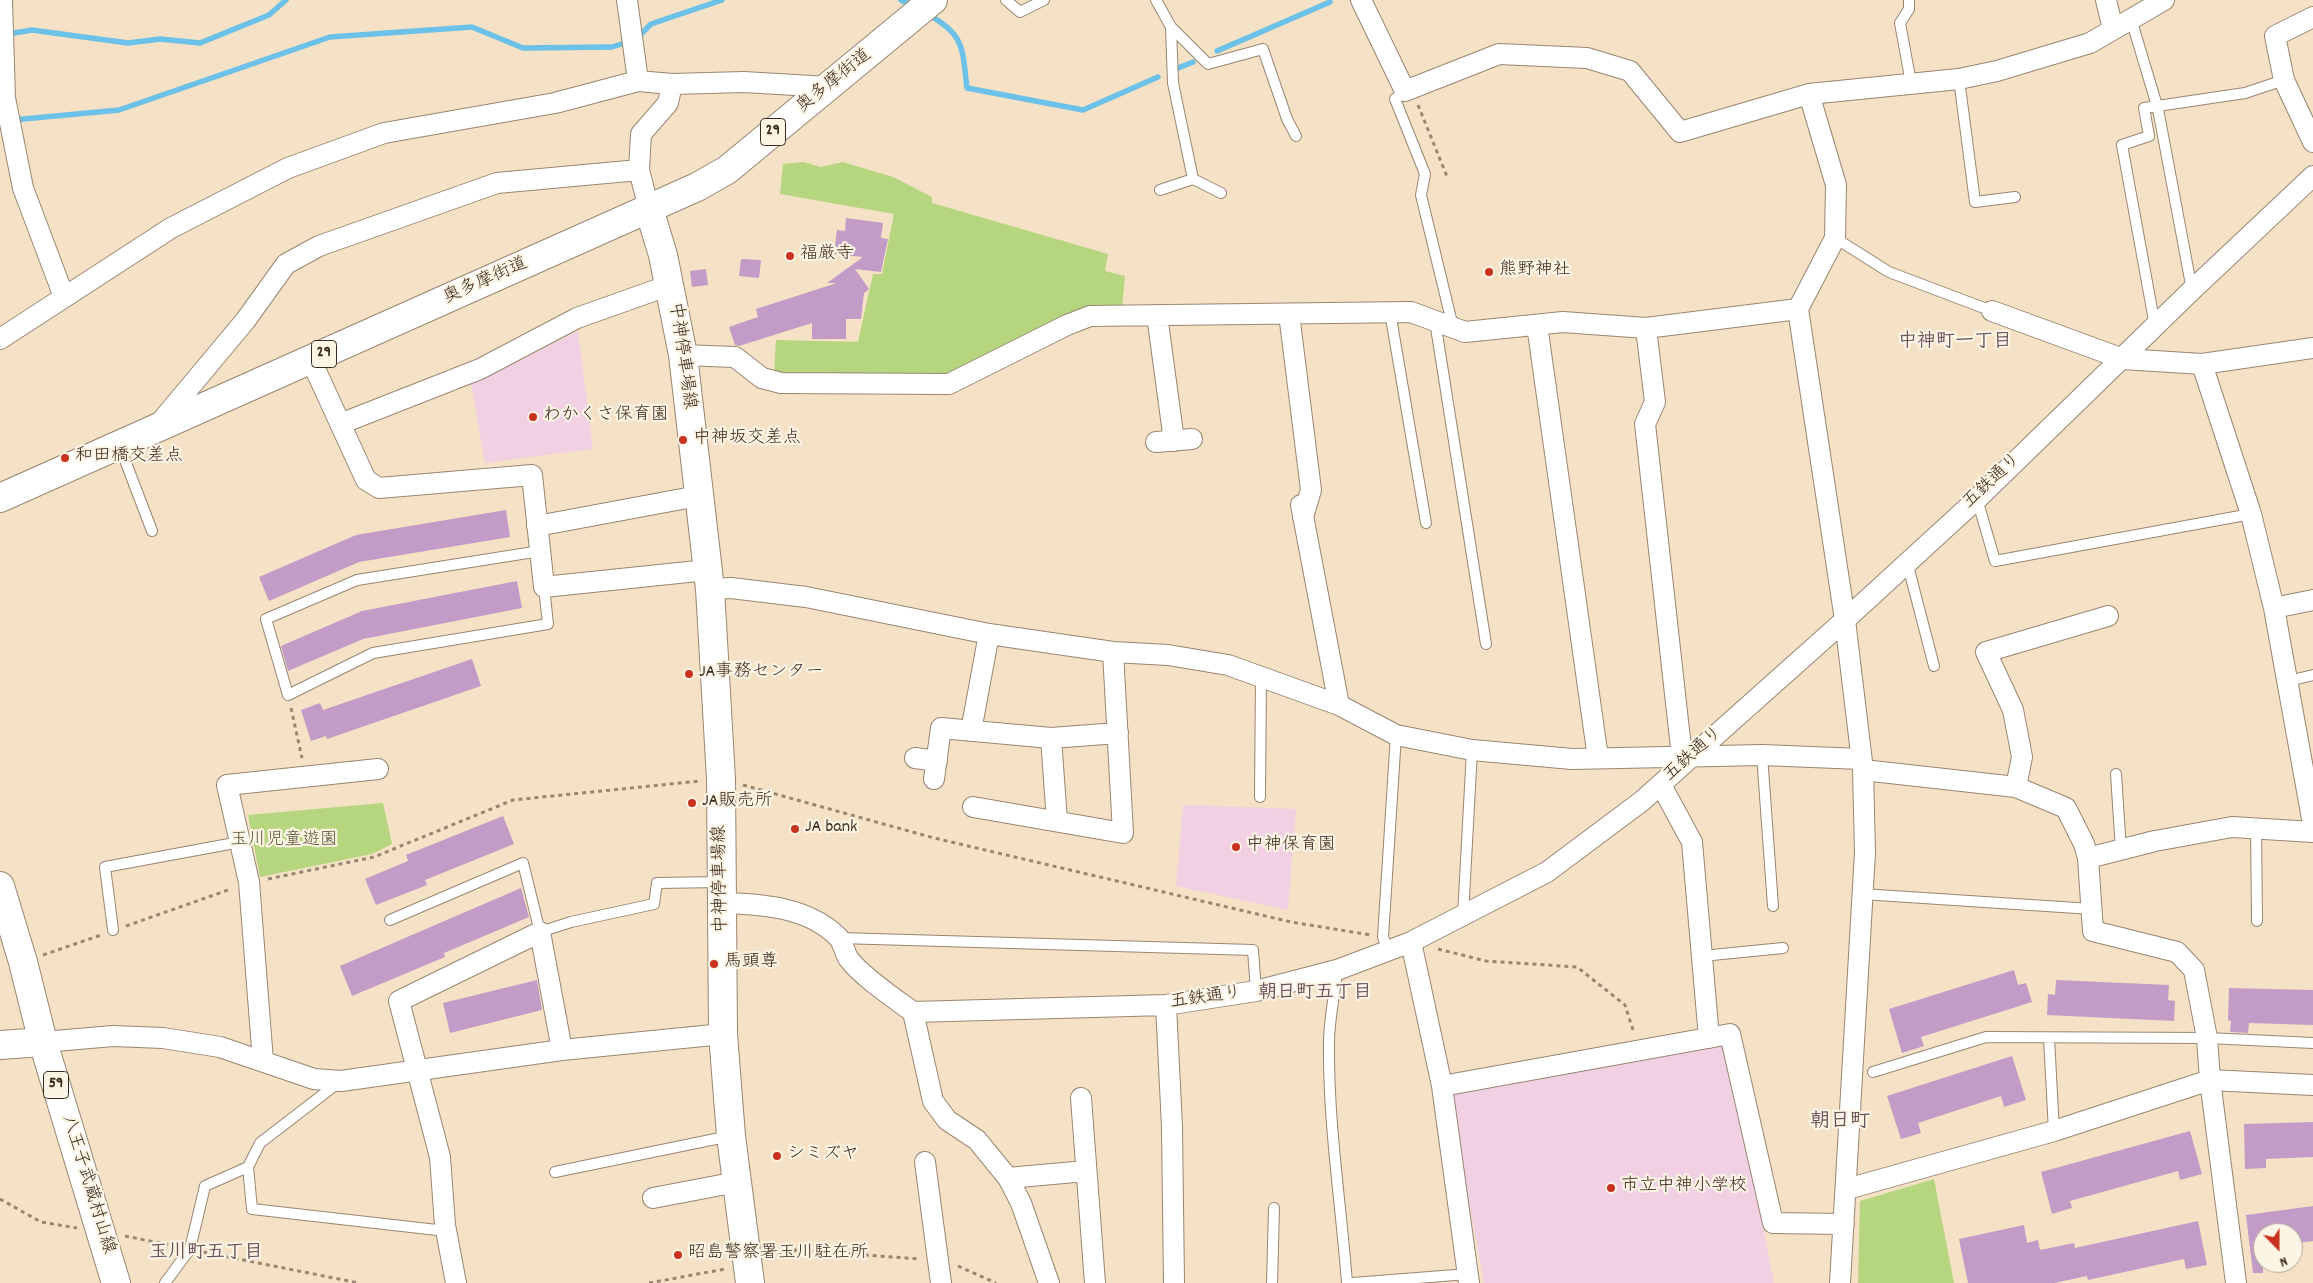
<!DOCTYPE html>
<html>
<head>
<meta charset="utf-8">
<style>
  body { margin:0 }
  #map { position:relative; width:2313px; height:1283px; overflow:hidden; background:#f5e1c5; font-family:Dekko,sans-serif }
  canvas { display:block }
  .north { position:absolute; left:2253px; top:1223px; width:50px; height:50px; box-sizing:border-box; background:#fcf5e5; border:1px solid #afa495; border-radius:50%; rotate:158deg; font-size:14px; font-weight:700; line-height:20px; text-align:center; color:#3b2a1e }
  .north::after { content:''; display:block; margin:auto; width:18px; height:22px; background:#c8321e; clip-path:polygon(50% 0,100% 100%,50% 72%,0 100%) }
</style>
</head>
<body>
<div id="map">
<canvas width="2313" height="1283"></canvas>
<div class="north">N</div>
</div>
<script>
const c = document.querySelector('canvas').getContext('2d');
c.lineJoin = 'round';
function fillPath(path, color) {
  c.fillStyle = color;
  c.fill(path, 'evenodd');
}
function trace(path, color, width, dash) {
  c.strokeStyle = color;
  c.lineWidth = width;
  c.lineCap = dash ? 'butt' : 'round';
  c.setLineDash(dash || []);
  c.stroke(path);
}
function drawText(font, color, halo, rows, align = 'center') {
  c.font = font + ' Dekko,"Klee One",sans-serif';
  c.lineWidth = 4.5;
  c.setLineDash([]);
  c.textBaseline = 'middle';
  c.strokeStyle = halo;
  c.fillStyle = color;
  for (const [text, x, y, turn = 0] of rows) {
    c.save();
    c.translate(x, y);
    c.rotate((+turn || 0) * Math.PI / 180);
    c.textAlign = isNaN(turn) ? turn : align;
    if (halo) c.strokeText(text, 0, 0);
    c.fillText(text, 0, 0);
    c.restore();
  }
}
fillPath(new Path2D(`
  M578 331 593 449 485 463 471 384Z
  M1183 805 1296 809 1288 910 1176 886Z
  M1726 1039 1774 1283H1484L1449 1094Z`), '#f1d0e3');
fillPath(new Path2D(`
  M803 162 821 167 843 162 893 177 932 197V203L1108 254 1105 271 1125 276 1122 309 944 378 774 373 776 340 858 342 873 274H882L894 214 780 194 783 164Z
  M383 803 392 844 372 854 260 877 248 815Z
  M1934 1179 1954 1283H1858L1860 1201Z`), '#b5d67e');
trace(new Path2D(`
  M901 0 913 6
  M927 14C966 35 962 49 967 88L1083 110 1158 77
  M8 34 32 30 128 43 160 39 200 43 269 15 286 0
  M637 38 651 24 722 0
  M1217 51 1330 2
  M1178 68 1193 62
  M13 120 119 110 330 37 472 27 523 48 612 47 628 42`), '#6bc1e7', 5.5);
fillPath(new Path2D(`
  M846 218 883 223 881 238 888 239 881 272 855 269 869 289 864 293 861 319H846V339H812V323L739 346 735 345 729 327 758 317 756 309 837 283H827L863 257 834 254 837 230 845 231Z
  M741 259 761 260 759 278 739 276Z
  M706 269 708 285 692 287 690 271Z
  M506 510 510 537 359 562 269 601 259 577 356 535Z
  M517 581 522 608 363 639 288 671 281 646 362 611Z
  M472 659 481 686 327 739 326 736 311 741 301 710 320 703 323 710Z
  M503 816 514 844 425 880 427 885 376 905 365 879 408 861 406 855Z
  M521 888 529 917 444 953 445 957 352 996 340 966Z
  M2014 970 2018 985 2026 983 2032 1002 1921 1037 1924 1046 1902 1053 1889 1009Z
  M537 980 542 1010 450 1033 443 1003Z
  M2056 980 2169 985 2168 1000 2175 1001 2174 1021 2047 1015 2048 994 2055 995Z
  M2229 988 2313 990V1025L2249 1023 2248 1033 2230 1032 2231 1021 2228 1020Z
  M2012 1056 2026 1100 2004 1107 2001 1096 1918 1123 1921 1133 1901 1139 1887 1096Z
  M2313 1122V1157L2266 1159V1168L2245 1169 2244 1124Z
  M2190 1131 2202 1174 2180 1180 2178 1171 2070 1201 2072 1208 2052 1214 2041 1172Z
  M2313 1206V1241L2293 1244V1233H2263V1273H2253L2246 1215Z
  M2198 1221 2207 1265 2186 1269 2184 1259 2088 1280 2087 1276 2054 1283H1968L1959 1239 2024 1225 2027 1243 2038 1240 2040 1250 2074 1243 2075 1248Z`), '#c29cc7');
const lane = new Path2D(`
  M1006 0 1020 12 1044 0
  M1156 0 1171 27 1208 64 1263 49 1287 119 1296 136
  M1909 0V9L1900 23 1911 83
  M2131 19 2158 109 2192 290
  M1171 27 1173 83 1193 179
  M1959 79 1975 202 2015 197
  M1405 91 1395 99 1425 174 1421 195 1453 327
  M1160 190 1193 179 1221 193
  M1835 238 1889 272 1992 311
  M1390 312 1426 523
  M1435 321 1486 644
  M2155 326 2122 145 2149 136 2144 108 2245 93 2284 80
  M120 447 152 531
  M1977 499 1995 561 2251 514
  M540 551 357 580 266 619 288 695 373 653 548 624 544 587
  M1907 562 1934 666
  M2288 681 2313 675
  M1762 755 1773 906
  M2116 774 2121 850
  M1260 797 1261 676
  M2256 827 2257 921
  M1862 894 2092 909
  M1463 916 1472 750
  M390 920 523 863 540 932 571 922 654 904 657 883 721 882
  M113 930 105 867 240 842
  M839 938 1253 950 1256 991
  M1388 951 1383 937 1396 735
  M1702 956 1783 948
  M1337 970C1335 994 1329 1019 1329 1043 1328 1123 1341 1203 1347 1283
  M2049 1038 2054 1131
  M1873 1072 1986 1037 2207 1038 2313 1043
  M248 1167 252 1209 446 1231
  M555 1172 730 1136
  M165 1283 190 1249 205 1186 248 1167 260 1143 338 1083
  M1272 1283 1274 1208
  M1353 1283 1468 1274`);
const street = new Path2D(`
  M2 0 5 98 23 188 64 297
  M627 0 638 81
  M1361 0 1405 91 1499 54 1587 58 1630 71 1680 132 1809 94 1959 79 1997 71 2090 43 2164 0
  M2106 0 2113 29
  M2313 17 2275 36 2284 80 2313 142
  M1809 94 1836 185 1835 238 1798 309 1845 620 1863 770 1865 852 1840 1283
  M649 209 639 170 641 134 668 103 672 84
  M1992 311 2123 359 2202 364 2313 348
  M1289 314 1311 490 1303 517
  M1157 315 1174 441
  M1537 325 1598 758
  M1646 328 1655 402 1645 424 1682 757
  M0 339 171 228 288 168 384 133 555 103 638 81 672 84 744 82 828 87
  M683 355 735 357 762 378 781 383 949 384 1067 325 1090 316 1411 312 1465 332 1563 322 1646 328 1798 309
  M311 360 366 480 379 488 532 475 544 587 707 570
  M2202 364 2251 514 2274 608 2313 824
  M340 424 480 369 577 318 670 285
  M158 425 245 321 286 264 319 246 497 183 639 170
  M1156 442 1192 439
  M1301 505 1339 705
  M537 526 698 496
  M710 589 731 588 806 597 989 634 1113 652 1168 655 1228 665 1339 705 1396 735 1472 750 1572 759 1762 755 1861 759
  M2274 608 2313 600
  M971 731 989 634
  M1051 738 1057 821
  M915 758 937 761
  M1863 770 2016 787 2066 808 2084 844 2088 858 2093 931 2177 952 2194 970 2207 1038 2210 1080 2236 1283
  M934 779 941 728 1051 738 1118 733
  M1661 785 1692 842 1709 1038
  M2016 787 2022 757 2013 710 1986 652 2108 616
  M973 807 1123 833 1113 652
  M2088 858 2155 841 2232 827 2313 832
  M722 903C762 904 808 907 838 937 843 942 844 951 848 958 861 976 895 999 913 1012L933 1101 947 1120 977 1140 1008 1178 1021 1203 1049 1283
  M1411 942 1442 1086 1469 1283
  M1166 1005 1172 1127 1174 1283
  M913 1012 1166 1005 1256 991 1337 970 1411 942 1547 872 1642 801 1845 620 1977 499 2192 290 2313 176
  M43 1042 113 1036 163 1038 220 1047 314 1079 341 1081 562 1050 723 1034
  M263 1061 249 882 227 785 378 769
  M1442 1086 1730 1034 1773 1223 1844 1224
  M1081 1098 1095 1283
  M925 1162 941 1283
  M1008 1178 1086 1171
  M1847 1189 2054 1131 2210 1080 2313 1085
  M653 1198 737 1182
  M456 1283 445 1225 440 1157 399 1001 540 932 562 1050`);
const secondary = new Path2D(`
  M649 209 663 255 683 355 710 589 721 779 723 1034 731 1136 750 1283
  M0 1045 43 1042`);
const primary = new Path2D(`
  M0 498 697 187 727 170 933 0
  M0 886 23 962 43 1042 116 1283`);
trace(lane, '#988672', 12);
trace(street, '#988672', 22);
trace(secondary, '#988672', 30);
trace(primary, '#988672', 30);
trace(new Path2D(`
  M1418 105 1448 179
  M291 708 302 758
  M743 785 934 838 1291 922 1371 935
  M268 879 374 857 513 800 700 781
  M126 926 231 889
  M1438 949 1486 961 1577 967 1625 1005 1634 1033
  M43 955 101 935
  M0 1199 41 1222 77 1228
  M125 1236 175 1246
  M203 1252 359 1283
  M770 1258 796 1250 920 1259
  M958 1266 996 1283
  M649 1283 725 1269`), '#988672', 3, [4, 4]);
trace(lane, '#fff', 10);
trace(street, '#fff', 20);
trace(secondary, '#fff', 28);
trace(primary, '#fff', 28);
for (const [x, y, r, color] of [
  [790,256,5,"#c8321e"],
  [1489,272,5,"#c8321e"],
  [533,417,5,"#c8321e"],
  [683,440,5,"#c8321e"],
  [65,458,5,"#c8321e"],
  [689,674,5,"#c8321e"],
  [692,803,5,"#c8321e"],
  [795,829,5,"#c8321e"],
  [1236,847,5,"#c8321e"],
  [714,964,5,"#c8321e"],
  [777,1156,5,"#c8321e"],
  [1611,1188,5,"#c8321e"],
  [678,1255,5,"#c8321e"]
]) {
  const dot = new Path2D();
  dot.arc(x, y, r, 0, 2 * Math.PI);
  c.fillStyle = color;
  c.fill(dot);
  trace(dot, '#fcf5e5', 2);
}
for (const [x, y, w] of [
  [773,132,25],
  [324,354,25],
  [56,1085,25]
]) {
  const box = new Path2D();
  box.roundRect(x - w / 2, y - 13.5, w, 27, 4);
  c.fillStyle = '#fcf5e5';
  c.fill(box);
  trace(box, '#3b2a1e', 1);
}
drawText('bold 16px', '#3b2a1e', null, [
  ["29",773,132],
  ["29",324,354],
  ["59",56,1085]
]);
drawText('18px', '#3b2a1e', '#fcf5e5', [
  ["奥多摩街道",835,82,-39],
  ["奥多摩街道",486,282,-24],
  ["中神停車場線",681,356,82],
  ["五鉄通り",1993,482,-43],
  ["五鉄通り",1694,755,-42],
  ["中神停車場線",722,879,-91],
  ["五鉄通り",1206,999,-8],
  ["八王子武蔵村山線",87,1185,73]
]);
drawText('18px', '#3b2a1e', '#fcf5e5', [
  ["福厳寺",800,256],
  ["熊野神社",1499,272],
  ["わかくさ保育園",543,417],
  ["中神坂交差点",693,440],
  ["和田橋交差点",75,458],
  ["JA事務センター",699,674],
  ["JA販売所",702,803],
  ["JA bank",805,829],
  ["中神保育園",1246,847],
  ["馬頭尊",724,964],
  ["シミズヤ",787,1156],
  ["市立中神小学校",1621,1188],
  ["昭島警察署玉川駐在所",688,1255]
], 'left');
drawText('18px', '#5a5536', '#fcf5e5', [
  ["玉川児童遊園",284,842]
]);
drawText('bold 19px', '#6a5259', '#fcf5e5', [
  ["中神町一丁目",1955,343],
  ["朝日町五丁目",1315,994],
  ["玉川町五丁目",206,1254]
]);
drawText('bold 20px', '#6a5259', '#fcf5e5', [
  ["朝日町",1840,1123]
]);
</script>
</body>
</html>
